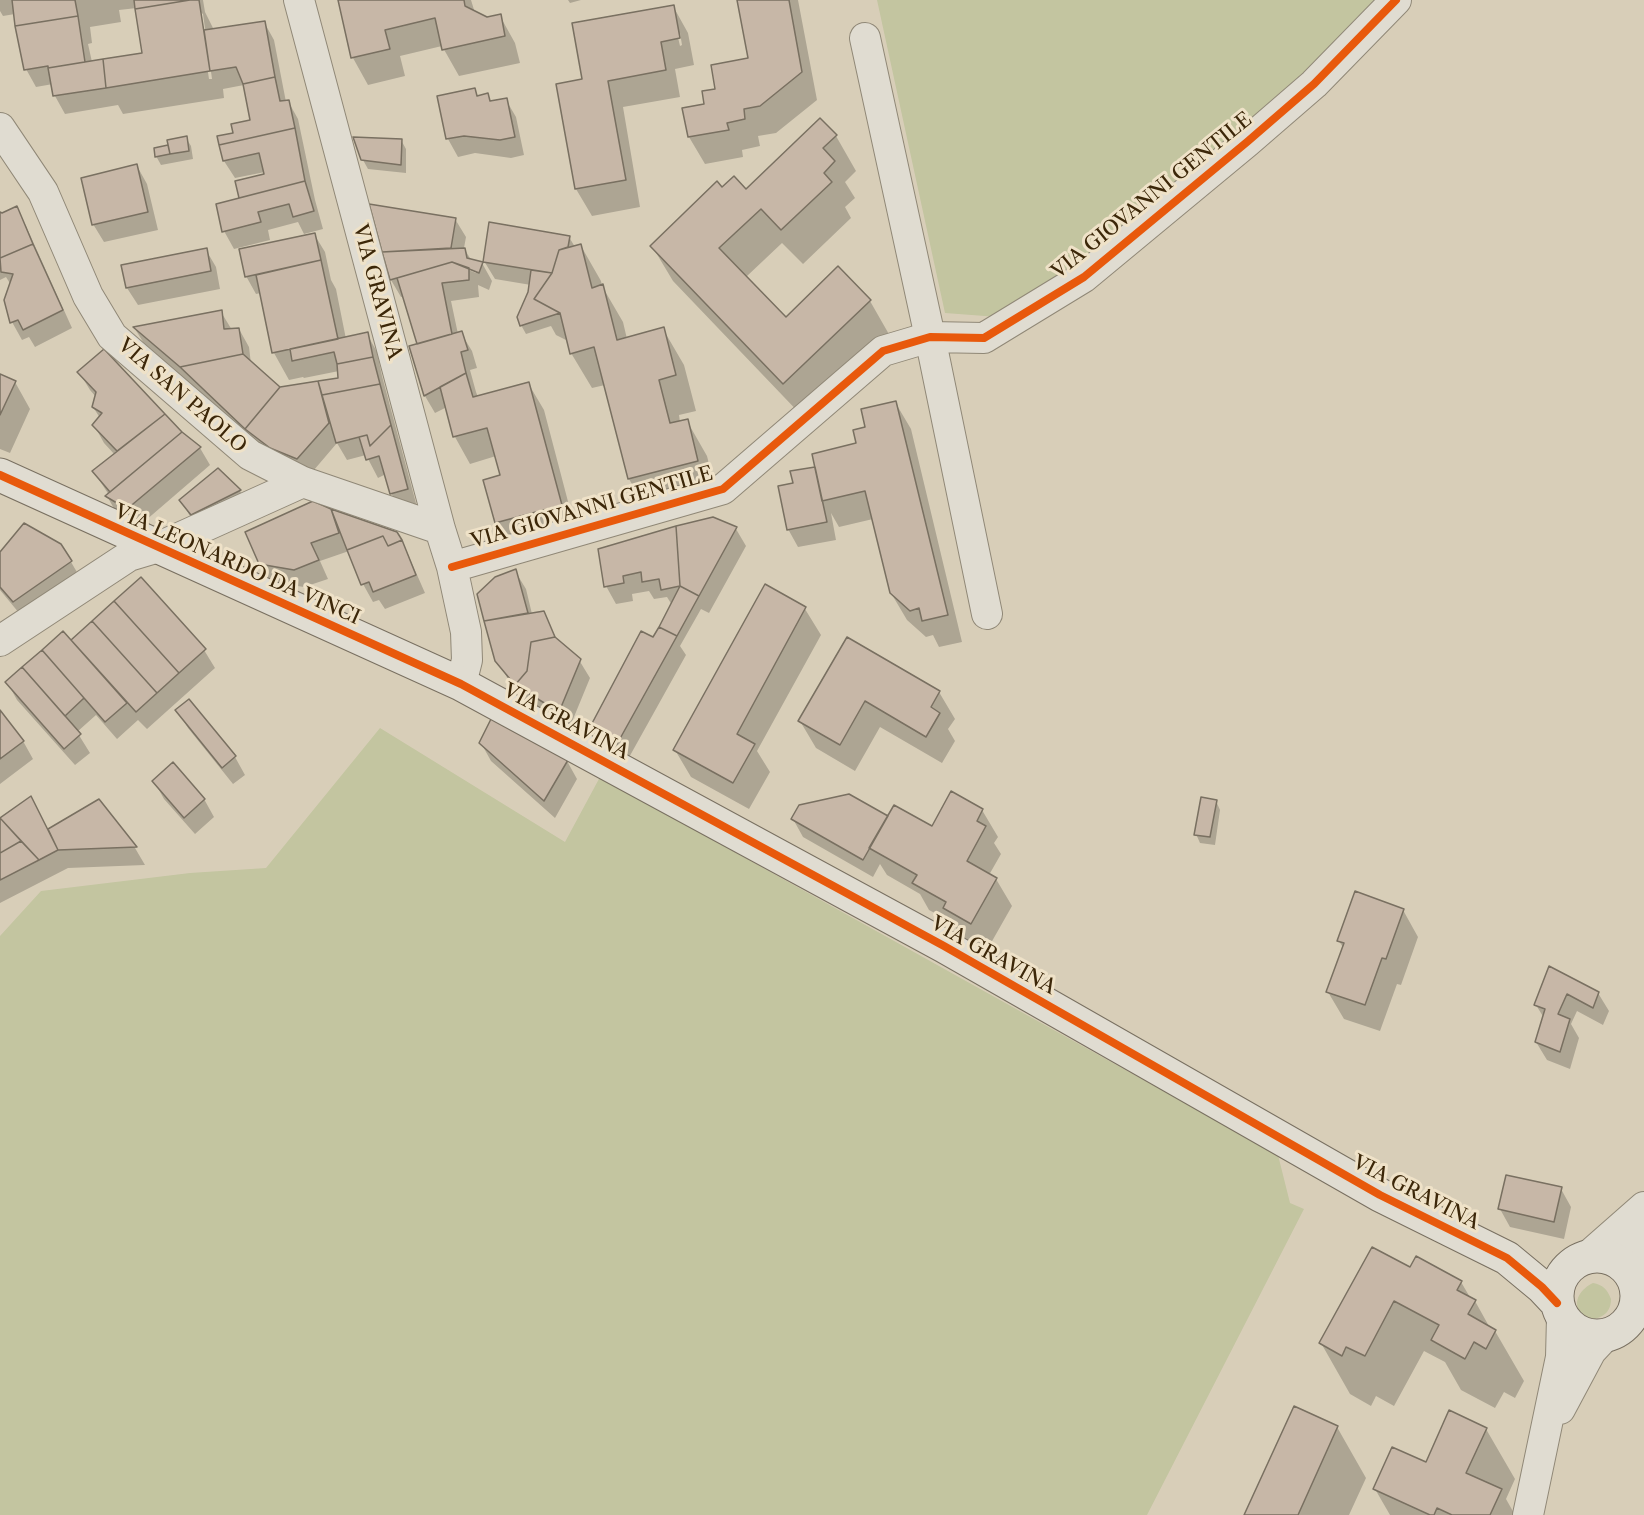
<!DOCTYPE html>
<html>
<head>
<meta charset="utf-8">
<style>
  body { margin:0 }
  canvas { display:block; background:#d8ceb8 }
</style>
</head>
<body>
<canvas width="1644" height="1515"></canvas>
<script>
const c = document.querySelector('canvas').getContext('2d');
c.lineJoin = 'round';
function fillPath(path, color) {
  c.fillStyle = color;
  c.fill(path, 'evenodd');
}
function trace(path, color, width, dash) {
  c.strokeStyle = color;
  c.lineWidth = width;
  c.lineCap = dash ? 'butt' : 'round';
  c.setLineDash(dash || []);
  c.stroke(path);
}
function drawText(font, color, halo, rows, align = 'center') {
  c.font = font + ' "Libre Caslon Text",serif';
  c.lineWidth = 6;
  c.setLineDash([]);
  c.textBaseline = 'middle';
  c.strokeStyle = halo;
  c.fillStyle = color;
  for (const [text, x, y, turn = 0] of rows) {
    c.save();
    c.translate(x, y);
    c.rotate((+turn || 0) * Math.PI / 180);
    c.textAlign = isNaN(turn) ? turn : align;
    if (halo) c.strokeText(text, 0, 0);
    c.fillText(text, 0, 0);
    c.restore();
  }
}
fillPath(new Path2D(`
  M877 0H1378L1308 74 1082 267 998 317 945 313Z
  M380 728 565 842 600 777 1278 1155 1290 1203 1304 1209 1147 1515H0V936L41 891 190 873 266 868Z
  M1593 1283C1603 1285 1607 1289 1611 1299 1611 1304 1610 1308 1607 1312 1601 1319 1587 1322 1581 1314 1571 1301 1582 1288 1593 1283Z`), '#c3c5a0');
fillPath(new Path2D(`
  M0 0H203L205 12 214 30 264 22 274 40 286 102 288 101 298 119 315 200 323 229 304 234 298 222 268 230 270 240 234 249 224 231 241 199 237 182 265 176V172L235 178 224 161 235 134 252 121 244 85 223 89 224 98 123 114 118 105 65 114 55 96 53 84 36 87 26 69 15 14 3 16 0 11ZM137 8 144 54 92 62 88 44 92 43 90 27 121 22 119 10ZM199 11 203 14 212 79H209Z
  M340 0H471L475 13 486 19 500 16 515 43 520 63 459 76 442 46 400 56 405 76 368 85 353 58Z
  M568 0H581L570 3Z
  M739 0H798L817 100 776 133 758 136 760 146 742 150 743 157 705 164 689 137 684 109 706 105 717 90 750 59Z
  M673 6 688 33 694 65 675 69 680 97 623 107 640 207 592 216 576 189 583 80ZM677 33H680L682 45 680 46Z
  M474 90 479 97 487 95 491 103 506 100 516 117 524 155 511 158 475 153 458 157 448 139 439 97Z
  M836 136 856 171 845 182 855 198 845 207 851 218 803 264 782 243 746 277 786 319 870 301 890 336 805 419 673 281 652 246 722 189 746 191Z
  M186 138 191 146 193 159 161 165 156 156 155 149 170 146Z
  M401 140 406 149V173L368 169 363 160Z
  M137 166 147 184 158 230 104 242 93 224Z
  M371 206 455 219 466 237 464 248 471 260 482 263 492 281 489 290 478 285 479 297 451 301 458 334 461 333 472 351 477 368 470 370 476 392 478 397 528 383 544 410 576 532 512 549 496 522 502 476 496 456 470 464 455 437 447 407 435 413 425 396 411 347 419 345 404 297H401L391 280ZM461 267 476 270V273Z
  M16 208 26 226 72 328 35 347 29 337 22 340 12 322 11 285 6 277 0 280V214L2 215Z
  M314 234 325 252 331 280 336 289 346 339 367 334 377 352 382 376 417 507 402 511 391 493 386 474 378 478 366 455 347 460 337 443 308 477 257 447 192 385 145 345 135 329 221 312 232 330 239 329 249 347 251 364 279 389 340 380 339 371 304 378 303 377 289 380 274 353 261 293 256 294 246 276Z
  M569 237 575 247 581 246 601 281 602 286 623 322 627 339 663 329 684 365 696 411 679 415 680 422 687 421 707 456 717 496 649 514 629 479 605 385 592 388 571 353 568 341 556 335 551 326 526 334 521 325 531 285 495 279 484 261Z
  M206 250 216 267 220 289 138 305 127 288Z
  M104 351 181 433 200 448 210 465 138 527 117 514 107 496 109 495 94 472 115 455 104 443 94 425 100 418 93 407 96 397 90 390 79 372Z
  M0 375 15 382 30 409 10 453 0 449Z
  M895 402 911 429 962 642 939 647 933 635 926 637 907 620 891 593 873 519 839 527 831 513 836 540 798 547 788 529 794 484 814 468 858 444 867 428Z
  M218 470 240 491 250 508 191 518 181 500Z
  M330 510 396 533 407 552 425 593 385 609 379 600 373 602 363 584 349 551 320 561 328 579 304 587 271 582 260 564Z
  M736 529 746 546 709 613 701 609 680 646 686 655 627 761 601 747 591 729 654 639 672 605 667 597 654 599 649 591 632 594 633 601 616 604 606 586 599 550Z
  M0 554 71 562 81 579 24 619 0 590Z
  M515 571 526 589 532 614 543 613 558 641 579 660 590 678 569 729 527 702 508 679 497 660 479 594Z
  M141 579 204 650 215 668 147 729 138 720 117 739 96 715 77 732 90 753 75 765 17 700 7 682 71 642Z
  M765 586 805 609 821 635 757 751 770 772 749 809 691 777 675 750Z
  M848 639 939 692 955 719 948 729 955 741 942 763 880 727 855 771 816 748 800 721Z
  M189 701 235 757 245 775 233 784 188 728 177 710Z
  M0 712 23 741 33 759 0 784Z
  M481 743 567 761 577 779 555 818 491 761Z
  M154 781 204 799 214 817 195 834 164 799Z
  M31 798 48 830 99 801 135 848 145 865 68 868 0 903V819Z
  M1216 801 1220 810 1215 845 1200 843 1196 834Z
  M982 810 998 837 994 843 1001 854 989 875 996 879 1012 906 987 950 960 935 953 923 929 910 920 894 887 875 880 864 873 877 803 837 793 819 888 818 932 828Z
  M1403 910 1418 937 1401 985 1397 984 1380 1031 1344 1019 1328 992 1344 949 1339 941Z
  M1550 968 1598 993 1609 1011 1603 1025 1577 1011 1571 1024 1579 1038 1570 1069 1547 1060 1536 1042 1544 1018 1536 1005Z
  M1561 1189 1571 1207 1564 1239 1510 1227 1500 1209Z
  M1410 1269 1461 1282 1471 1299 1475 1301 1490 1328 1495 1331 1524 1381 1515 1398 1504 1392 1495 1408 1461 1390 1445 1362 1424 1351 1394 1406 1376 1396 1371 1406 1350 1394 1321 1343Z
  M1337 1427 1366 1478 1349 1515H1246Z
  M1486 1429 1515 1479 1506 1499 1515 1515H1390L1375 1489 1427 1464Z`), '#0003');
const building = new Path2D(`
  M12 0H75L78 16 15 26Z
  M134 0H190L135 9Z
  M190 0H199L210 71 106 88 103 59 142 53 135 9Z
  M338 0H464L465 6 487 17 501 14 505 36 442 50 435 18 385 30 390 49 351 58Z
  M737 0H789L802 72 760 106 744 109 745 119 727 123 729 130 688 137 682 108 704 104 702 91 715 89 711 65 748 58Z
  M674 5 680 38 661 42 666 70 608 81 626 180 575 189 556 84 582 79 572 23Z
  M78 16 85 62 48 68V66L24 70 15 26Z
  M265 21 275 77 243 84 236 67 210 71 204 30Z
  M103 59 106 88 53 96 48 68Z
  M275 77 280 101 289 100 295 128 219 145 217 136 233 133 231 124 250 120 243 84Z
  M475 88 477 96 488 93 490 101 507 98 515 137 500 140 464 136 446 139 437 96Z
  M820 118 837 135 823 148 835 161 824 173 832 182 781 230 761 209 719 248 786 317 838 266 871 300 783 384 650 246 717 181 722 187 734 176 746 189Z
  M295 128 305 181 239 198 235 181 264 174 259 153 223 161 219 145Z
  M187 136 189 151 170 154 167 140Z
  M353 137 402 139 401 165 361 160Z
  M168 145 170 154 155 157 154 148Z
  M137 164 148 212 92 225 81 178Z
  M305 181 314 211 293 217 289 204 258 212 261 222 222 232 216 204Z
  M369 204 456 218 451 248 382 252Z
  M17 206 33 244 0 258V212L2 213Z
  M489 222 570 236 568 247 559 250 552 273 483 262Z
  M315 233 321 260 245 277 239 249Z
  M33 244 63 310 23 330 18 320 10 323 4 300 13 274 1 272 0 258Z
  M581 244 592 288 603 284 617 340 664 327 676 375 659 380 670 423 688 419 698 461 628 479 594 347 570 354 560 313 534 299 552 273 559 250Z
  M207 248 211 271 126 288 121 265Z
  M465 248 467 258 483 262 479 273 452 262 390 280 382 252Z
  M321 260 338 339 272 353 256 275Z
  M452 262 469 268V280L442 283 452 334 417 344 397 278Z
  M531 270 552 273 534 299 560 313 520 326 517 317 528 292Z
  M222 310 224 329 239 328 243 354 180 367 133 327Z
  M462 331 468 350 461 352 466 373 424 396 409 346Z
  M368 332 373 357 337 364 334 352 292 361 290 349Z
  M104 349 165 414 117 451 92 425 102 413 92 407 96 392 77 372Z
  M243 354 280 387 245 429 180 367Z
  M373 357 380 384 322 395 318 381 338 378 337 364Z
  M466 373 473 397 529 382 562 505 495 523 483 480 500 475 487 428 453 437 440 387Z
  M0 374 16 381 0 415Z
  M318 381 329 423 297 459 270 448 245 429 280 387Z
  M380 384 391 425 370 446 367 435 336 443 322 395Z
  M896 401 948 615 922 621 919 608 910 611 890 593 865 491 822 501 812 454 856 443 853 430 865 427 861 409Z
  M165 414 182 432 110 492 92 471Z
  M391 425 408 489 390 494 379 456 366 460 359 437 367 435 370 446Z
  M182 432 201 447 127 509 105 496Z
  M815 467 827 522 787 530 778 486 793 483 790 471Z
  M218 468 241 490 191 515 179 500Z
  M313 501 331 509 339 533 311 543 319 560 294 570 259 564 245 532Z
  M331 509 397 532 402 540 388 546 383 536 347 550Z
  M713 517 737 527 699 596 680 586 676 526Z
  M24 523 61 544 72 561 13 602 0 587V552Z
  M676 526 680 586 661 590 659 579 642 582 641 572 623 576 624 583 604 587 598 549Z
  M383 536 388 546 402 540 416 575 373 592 369 582 361 585 347 550Z
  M516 569 528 613 484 621 477 594 495 577Z
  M141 577 206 649 179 673 114 601Z
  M765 584 806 607 737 734 755 744 733 783 673 750Z
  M680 586 699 596 677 636 659 627Z
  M114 601 179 673 157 693 92 621Z
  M544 611 555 637 531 642 527 671 515 685 495 661 484 621Z
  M92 621 157 693 136 712 71 640Z
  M659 627 677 636 617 744 589 729 641 631 653 637Z
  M63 631 127 703 105 722 42 650Z
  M555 637 581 659 559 712 515 685 527 671 531 642Z
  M847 637 940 691 931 707 940 713 926 737 865 701 840 745 798 721Z
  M42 650 84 698 65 716 22 667Z
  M22 667 81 734 64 749 5 682Z
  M189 699 236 756 222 768 175 710Z
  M0 710 24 741 0 759Z
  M492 717 568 760 544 801 479 743Z
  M173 762 205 799 184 818 152 781Z
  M951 791 983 809 977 821 986 826 967 861 997 878 971 924 943 908 946 902 912 883 917 875 869 848 894 805 932 826Z
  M849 794 888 816 863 860 791 819 799 805Z
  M31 796 58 850 39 860 0 818Z
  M1201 797 1217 800 1210 837 1194 835Z
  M99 799 137 847 58 850 48 829Z
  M0 818 21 841 0 853Z
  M21 841 39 860 0 880V853Z
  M1355 891 1404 909 1386 959 1382 958 1365 1005 1326 992 1344 943 1337 941Z
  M1549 966 1599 992 1593 1008 1567 994 1558 1014 1570 1019 1560 1052 1535 1042 1545 1009 1534 1005Z
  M1506 1175 1562 1187 1554 1222 1498 1209Z
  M1372 1247 1410 1267 1416 1256 1462 1281 1457 1290 1476 1300 1468 1314 1496 1330 1486 1349 1474 1342 1465 1359 1431 1340 1439 1325 1394 1301 1365 1356 1346 1347 1342 1356 1319 1343Z
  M1294 1406 1338 1426 1298 1515H1244Z
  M1449 1410 1487 1428 1466 1473 1502 1489 1490 1515H1452L1437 1508 1434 1515H1430L1373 1489 1392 1447 1426 1462Z`);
fillPath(building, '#c7b7a7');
trace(building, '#797061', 1.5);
const street = new Path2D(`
  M299 0 440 529 452 567 466 632 467 660 461 684
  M865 38 930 337 987 614
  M0 128 43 192 88 296 112 336 250 455 303 482 440 529
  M452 567 723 489 883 351 930 337 984 338 1084 277 1247 142 1314 84 1396 0
  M0 641 129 556 159 547 303 482
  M1586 1258 1644 1207
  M1628 1272 1634 1242 1644 1219
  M1560 1409 1591 1351 1605 1336
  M1528 1515 1561 1357 1562 1317`);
const secondary = new Path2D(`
  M0 475 461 684 944 946 1380 1195 1507 1258 1542 1287 1557 1303
  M1557 1296a40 40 0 1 1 80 0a40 40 0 1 1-80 0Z`);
trace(street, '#908877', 32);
trace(secondary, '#797061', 35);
trace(street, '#e0dcd1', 30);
trace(secondary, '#e0dcd1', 33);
trace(new Path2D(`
  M0 475 461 684 944 946 1380 1195 1507 1258 1542 1287 1557 1303
  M452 567 723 489 883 351 930 337 984 338 1084 277 1247 142 1314 84 1396 0`), '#e8590c', 8);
drawText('20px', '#3c2709', '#efe2c8', [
  ["VIA GIOVANNI GENTILE",1152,196,-39],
  ["VIA GRAVINA",377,292,75],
  ["VIA SAN PAOLO",182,396,41],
  ["VIA GIOVANNI GENTILE",592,508,-16],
  ["VIA LEONARDO DA VINCI",237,565,24],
  ["VIA GRAVINA",566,722,28],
  ["VIA GRAVINA",993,956,29],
  ["VIA GRAVINA",1416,1193,27]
]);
</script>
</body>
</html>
